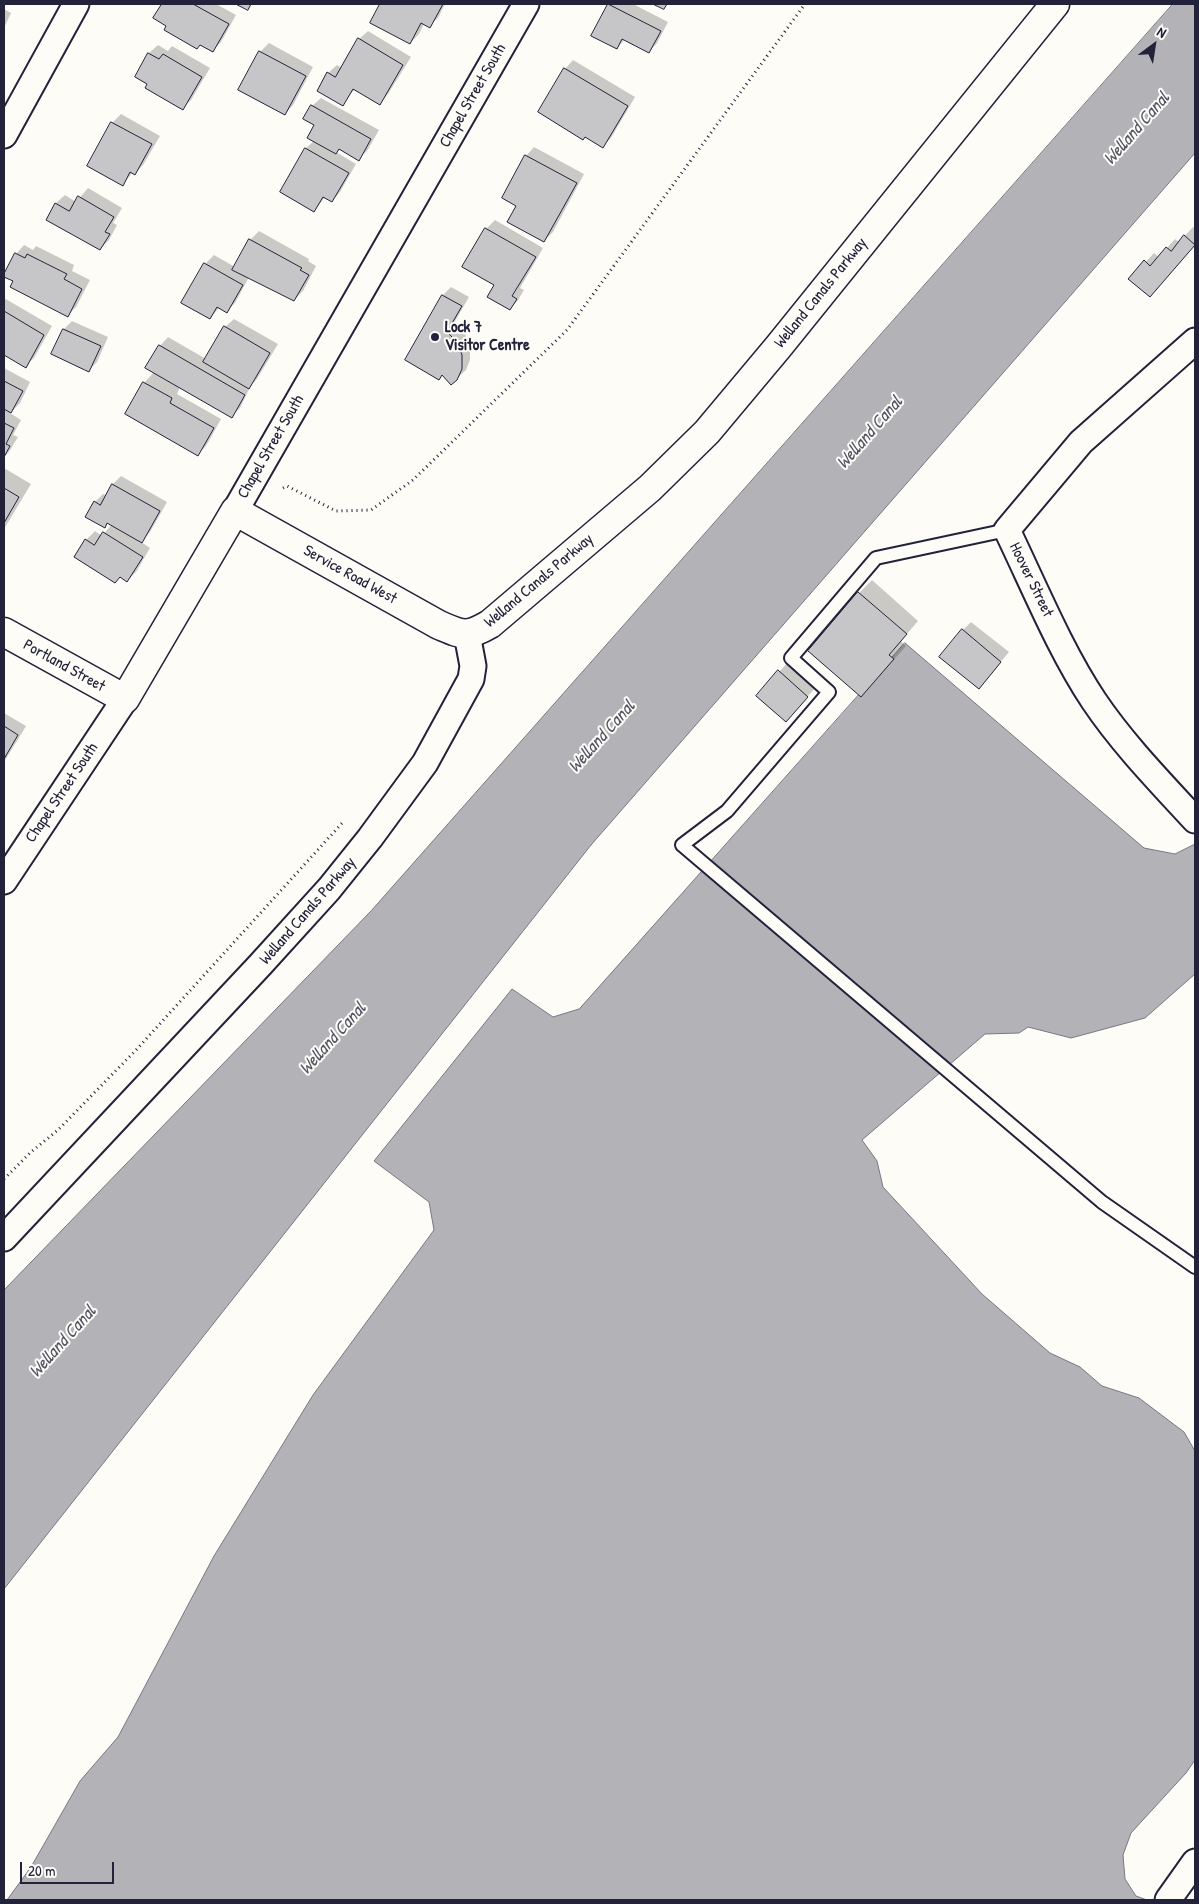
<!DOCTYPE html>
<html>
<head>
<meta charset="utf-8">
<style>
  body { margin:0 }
  #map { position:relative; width:1199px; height:1904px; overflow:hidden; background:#fdfcf7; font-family:"Patrick Hand",sans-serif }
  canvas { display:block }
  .frame { position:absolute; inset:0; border:5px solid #22223b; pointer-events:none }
  .north { position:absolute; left:1129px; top:20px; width:50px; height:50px; -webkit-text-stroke:4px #fdfcf7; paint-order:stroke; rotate:31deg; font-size:14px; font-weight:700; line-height:20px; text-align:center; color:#22223b }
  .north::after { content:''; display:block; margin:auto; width:18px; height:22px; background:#22223b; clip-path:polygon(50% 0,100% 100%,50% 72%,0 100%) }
  .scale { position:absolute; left:20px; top:1862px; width:94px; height:22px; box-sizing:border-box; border:2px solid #22223b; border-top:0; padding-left:6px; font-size:15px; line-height:18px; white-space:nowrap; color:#22223b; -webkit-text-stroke:4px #fdfcf7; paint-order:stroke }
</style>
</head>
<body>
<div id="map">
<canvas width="1199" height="1904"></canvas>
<div class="frame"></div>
<div class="north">N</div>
<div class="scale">20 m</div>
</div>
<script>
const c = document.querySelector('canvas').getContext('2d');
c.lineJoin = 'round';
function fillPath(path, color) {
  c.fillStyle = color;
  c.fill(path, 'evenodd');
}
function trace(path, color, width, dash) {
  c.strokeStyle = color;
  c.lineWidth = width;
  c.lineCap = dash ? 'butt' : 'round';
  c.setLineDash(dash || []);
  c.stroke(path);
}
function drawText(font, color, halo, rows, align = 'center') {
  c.font = font + ' "Patrick Hand",sans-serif';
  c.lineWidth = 4;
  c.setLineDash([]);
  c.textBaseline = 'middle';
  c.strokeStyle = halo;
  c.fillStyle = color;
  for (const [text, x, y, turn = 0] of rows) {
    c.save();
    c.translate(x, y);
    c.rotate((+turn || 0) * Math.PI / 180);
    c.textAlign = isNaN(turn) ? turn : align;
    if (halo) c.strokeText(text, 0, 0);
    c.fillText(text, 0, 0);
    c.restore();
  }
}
const water = new Path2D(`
  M1173 4H1195V153L591 845 4 1589V1290L371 911Z
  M905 643 1144 848 1175 854 1195 844V974L1145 1018 1071 1038 1028 1027 1019 1033 985 1034 862 1140 877 1161 883 1187 982 1294 1050 1353 1080 1367 1102 1386 1139 1398 1184 1432 1195 1451V1760L1186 1773 1131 1833 1123 1855 1125 1879 1136 1896 1147 1900H7L31 1867 80 1781 118 1737 214 1556 313 1395 434 1230 429 1202 374 1161 512 989 553 1017 579 1009Z`);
fillPath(water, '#b2b2b7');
trace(water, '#787885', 1);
fillPath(new Path2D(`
  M163 4H216L236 15 221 42 212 51 155 18Z
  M382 4H445L438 18 429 26 424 24 419 34 410 43 372 22Z
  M610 4H633L668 22 657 43 649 52 625 39 617 48 593 35Z
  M4 9 11 13 4 28Z
  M368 31 411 57 388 94 380 103 355 89 342 104 328 73 337 65 342 68 359 39Z
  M269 43 313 67 293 105 285 114 260 52Z
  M158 45 168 51 172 46 210 68 191 100 183 108 136 76 149 53Z
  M573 60 635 97 611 138 603 146 565 69Z
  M321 98 379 130 367 151 358 159 340 149 336 152 356 164 340 192 332 201 325 197 314 211 281 191 306 148 314 141 316 125 312 106Z
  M121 114 160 136 143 165 135 173 133 172 123 184 88 166 112 123Z
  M534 147 584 174 553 232 544 241 517 205 526 156Z
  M88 188 122 208 113 223 117 225 109 240 100 249 47 219 56 203 65 195 76 202Z
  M495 220 543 248 520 288 524 290 518 300 510 309 496 285 464 266 486 229Z
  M1193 227 1195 229V244L1158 287 1130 279 1154 253 1159 257 1175 239 1179 242Z
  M259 231 309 259 308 261 316 266 303 291 294 300 249 277 235 303 227 311 220 307 210 318 205 264 214 255 235 267 250 240Z
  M24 245 33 250 36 246 74 265 72 271 90 280 76 307 68 315 15 281 16 254Z
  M451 287 469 297 454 323 465 334 470 346V360L466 370 451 384 443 295Z
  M4 298 52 326 34 358 25 366 4 354Z
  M234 319 278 344 257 379 251 385 240 408 231 417 180 387 177 394 221 419 206 446 198 454 126 414 144 383 154 372 160 346 168 337 206 359 225 327Z
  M72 321 108 337 97 362 89 370 52 354 64 329Z
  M4 368 30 382 20 403 10 413 21 420 13 435 18 437 9 452 4 457Z
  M4 468 31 484 4 529Z
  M121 476 167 502 150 532 141 542 150 548 136 572 127 581 121 576 115 582 76 557 86 540 95 531 102 536 112 524 109 522 105 526 95 502 103 494 107 496 113 484Z
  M872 580 918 621 901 641 906 646 861 696 859 593Z
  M971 622 1009 652 979 688 963 630Z
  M788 662 816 687 794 712 758 696Z
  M4 713 26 726 4 762Z`), '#0003');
const building = new Path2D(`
  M162 4H193L229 24 213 52 200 45 197 49 164 30 166 26 153 18Z
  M236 4H251L248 10Z
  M380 4H443L430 28 421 23 410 44 370 23Z
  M608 4 661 31 649 53 622 39 617 49 591 36Z
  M653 4H667L664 9Z
  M358 38 403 65 380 105 353 89 343 106 317 91 327 72 335 77Z
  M259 51 306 76 285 115 238 90Z
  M148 53 159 59 163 54 202 77 183 110 145 88 147 84 135 77Z
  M564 68 628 106 603 148 585 137 583 140 538 112Z
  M311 105 371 139 359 161 339 149 336 154 307 138 314 125 303 119Z
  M111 122 152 144 135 175 130 172 123 186 87 166Z
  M305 148 349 173 332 202 323 197 314 212 280 192Z
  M525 155 577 183 544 242 507 222 516 206 502 198Z
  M78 196 114 217 105 232 110 234 100 250 46 220 55 203 69 211Z
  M485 228 536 257 512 296 517 299 510 310 487 297 494 285 462 267Z
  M1184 235 1195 245 1150 297 1128 279 1144 260 1150 266 1166 247 1171 251Z
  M249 239 302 268 300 270 309 275 294 301 232 270Z
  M15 253 25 258 27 254 67 274 64 279 82 289 68 317 10 287 13 281 4 277V274Z
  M204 263 243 285 227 313 217 307 210 319 181 303Z
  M442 295 462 306 447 332 457 342 462 355V369L457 380 451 385 442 375 439 380 405 360Z
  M4 311 44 335 26 368 4 355Z
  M224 326 270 353 249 389 203 362Z
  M63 329 101 346 89 372 51 354Z
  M159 345 245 395 232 418 145 368Z
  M4 381 23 391 11 413 4 409Z
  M143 382 172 398 170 403 214 428 198 456 125 414Z
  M4 423 14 428 6 444 10 446 4 457Z
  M112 484 160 511 142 543 107 523 105 528 85 517 94 501 100 505Z
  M4 488 19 497 4 523Z
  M103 532 143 557 127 582 120 577 115 583 74 557 85 539 94 545Z
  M858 592 907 634 889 655 894 659 861 697 808 651Z
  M962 629 1001 662 979 689 939 657Z
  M778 670 808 697 786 722 756 696Z
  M4 726 18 735 4 759Z`);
fillPath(building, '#c6c6c8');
trace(building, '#22223b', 1);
const service = new Path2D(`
  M1007 530 876 558 791 658 829 692 727 811 682 845 1102 1202 1195 1267`);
const minor = new Path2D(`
  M4 135 76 4
  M1195 341 1081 442 1007 530C1034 586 1060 650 1094 701 1123 744 1160 782 1195 820
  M235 511 526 4
  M4 881 125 699
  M4 1238 260 965 329 889 370 838 425 763 471 679 473 666 467 634
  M1168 1900 1195 1862`);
const tertiary = new Path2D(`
  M4 632 125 699 235 511 439 625C463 635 466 638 490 624L650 488 707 432 779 346 1055 4`);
trace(service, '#22223b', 16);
trace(minor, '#22223b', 29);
trace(tertiary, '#22223b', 31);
trace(new Path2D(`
  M283 488 287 486 336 511 371 510 413 480 567 330 805 4
  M4 1179 31 1152 58 1130 137 1049 344 821`), '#22223b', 3, [1, 4]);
trace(service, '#fdfcf7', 12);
trace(minor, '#fdfcf7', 25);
trace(tertiary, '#fdfcf7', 28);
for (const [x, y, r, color] of [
  [435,337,5,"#22223b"]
]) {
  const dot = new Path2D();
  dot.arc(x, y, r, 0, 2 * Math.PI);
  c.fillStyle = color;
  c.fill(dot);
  trace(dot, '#fdfcf7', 2);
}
drawText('16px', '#22223b', '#fdfcf7', [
  ["Chapel Street South",473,96,-60],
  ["Welland Canals Parkway",821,293,-51],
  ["Chapel Street South",271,447,-60],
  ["Service Road West",350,575,29],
  ["Hoover Street",1031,580,64],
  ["Welland Canals Parkway",539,581,-40],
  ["Portland Street",64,666,29],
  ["Chapel Street South",62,793,-56],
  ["Welland Canals Parkway",308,911,-49]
]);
drawText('bold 16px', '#22223b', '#fdfcf7', [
  ["Lock 7",445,328],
  ["Visitor Centre",445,346]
], 'left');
drawText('italic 18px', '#545466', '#fdfcf7', [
  ["Welland Canal",1137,129,-49],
  ["Welland Canal",870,433,-49],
  ["Welland Canal",602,737,-48],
  ["Welland Canal",333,1039,-48],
  ["Welland Canal",63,1342,-48]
]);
</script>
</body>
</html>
